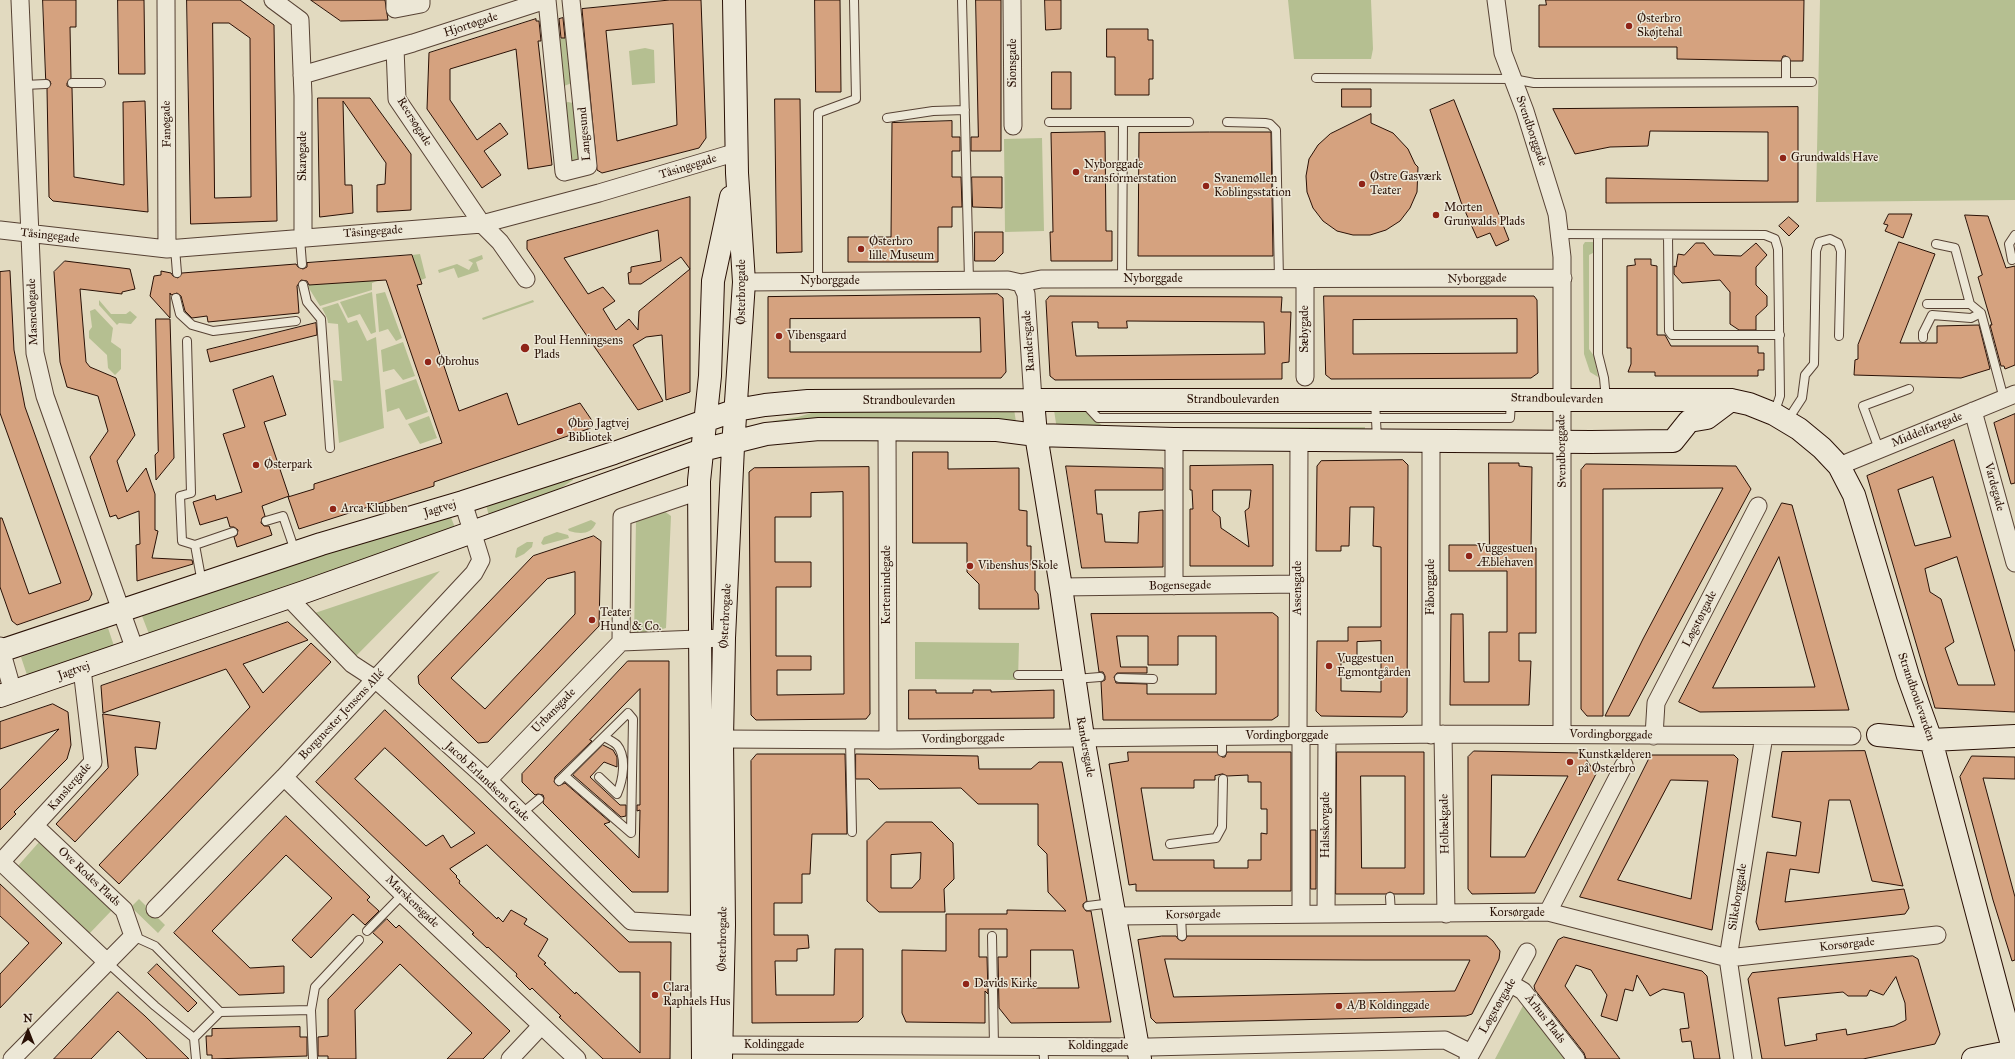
<!DOCTYPE html>
<html>
<head>
<meta charset="utf-8">
<style>
  body { margin:0 }
  #map { position:relative; width:2015px; height:1059px; overflow:hidden; background:#e2dac0; font-family:"IM FELL Great Primer",serif }
  canvas { display:block }
  .north { position:absolute; left:8px; top:1011px; width:40px; height:40px; -webkit-text-stroke:3px #ece7d6; paint-order:stroke; rotate:0deg; font-size:11px; font-weight:700; line-height:16px; text-align:center; color:#291005 }
  .north::after { content:''; display:block; margin:auto; width:14px; height:18px; background:#291005; clip-path:polygon(50% 0,100% 100%,50% 72%,0 100%) }
</style>
</head>
<body>
<div id="map">
<canvas width="2015" height="1059"></canvas>
<div class="north">N</div>
</div>
<script>
const c = document.querySelector('canvas').getContext('2d');
c.lineJoin = 'round';
function fillPath(path, color) {
  c.fillStyle = color;
  c.fill(path, 'evenodd');
}
function trace(path, color, width, dash) {
  c.strokeStyle = color;
  c.lineWidth = width;
  c.lineCap = dash ? 'butt' : 'round';
  c.setLineDash(dash || []);
  c.stroke(path);
}
function drawText(font, color, halo, rows, align = 'center') {
  c.font = font + ' "IM FELL Great Primer",serif';
  c.lineWidth = 3;
  c.setLineDash([]);
  c.textBaseline = 'middle';
  c.strokeStyle = halo;
  c.fillStyle = color;
  for (const [text, x, y, turn = 0] of rows) {
    c.save();
    c.translate(x, y);
    c.rotate((+turn || 0) * Math.PI / 180);
    c.textAlign = isNaN(turn) ? turn : align;
    if (halo) c.strokeText(text, 0, 0);
    c.fillText(text, 0, 0);
    c.restore();
  }
}
fillPath(new Path2D(`
  M1288 0H1371L1373 49 1371 59H1294Z
  M1820 0H2015V200L1816 202Z
  M570 37 572 83 564 86 556 39Z
  M645 48 654 50 655 83 632 85 629 51Z
  M568 102 573 103 581 158 572 165 564 103Z
  M1042 138 1044 231 1005 232 1004 139Z
  M1585 242H1593V253L1589 255V349L1594 356 1598 377 1590 372 1584 354 1583 245Z
  M420 254 426 278 421 280 412 255Z
  M482 255 483 259 476 262 479 271 458 278 454 268 439 273 438 270 457 264 469 270 473 263 468 260Z
  M380 280 372 283V290L320 306 307 285Z
  M372 292 376 332 371 334 360 314 348 318 340 302Z
  M385 292 402 338 396 341 388 329 379 332 376 294Z
  M99 300 111 314H126L130 311 137 317 131 324 119 323 117 325 99 305Z
  M533 300 534 302 483 320 482 318Z
  M338 303 348 323 357 320 367 341 376 337 384 428 339 443 333 380 342 381 338 324 328 323 327 318 322 308Z
  M95 309 113 328 111 342 121 349V369L115 375 108 368 107 355 89 338V331L92 327 90 311Z
  M403 342 415 376 403 380 394 369 383 372 381 350Z
  M416 379 428 412 406 420 399 408 387 412 385 390Z
  M1014 409 1016 422 772 425 773 421 798 417 821 410Z
  M1082 409 1104 427H1365V432L1057 430 1054 410Z
  M429 416 437 438 420 444 408 424Z
  M572 476 573 480 552 494 489 516 486 505Z
  M664 511 671 516 666 628 634 637 636 521Z
  M450 515 456 530 149 634 142 616 414 523Z
  M591 520 596 523C591 535 580 534 569 531L568 529Z
  M557 532 568 535 569 538 543 545 541 543 544 537Z
  M527 542H533L532 547 524 554 516 558 515 557 517 548Z
  M440 571 354 658 309 615Z
  M108 628 114 646 27 675 21 657Z
  M915 642 1019 643 1018 680 915 679Z
  M40 841 113 909 89 934 17 867Z
  M139 899 165 925 158 933 131 907Z
  M1526 1000 1570 1059H1495Z`), '#b5bf91');
const building = new Path2D(`
  M43 0H76V27H70L71 78 67 83V86L72 88 74 177 124 185 123 102 145 101 148 212 53 201 49 197 47 89 51 84 50 81 46 79Z
  M118 0H144L145 74H119Z
  M187 0H240L274 25 277 221 191 224ZM213 23H229L250 38 251 197 215 198Z
  M311 0H385L388 20 341 21Z
  M670 0H701L706 138 699 148 602 173 597 170 582 9ZM673 24 677 125 617 141 606 31Z
  M815 0H840L841 92H816Z
  M976 0H1001V151H971V137H978Z
  M1045 0H1061V29L1046 30Z
  M1546 0H1804L1803 61H1791L1786 56H1783L1781 61 1677 59V47H1539V5H1546Z
  M563 18 565 38H561L559 19Z
  M536 19V21H539L541 41H538L552 165 528 169 516 49 450 69V100L477 140 500 123 508 134 484 151 501 175 482 188 427 109 429 53Z
  M1107 29H1148V40H1153V79H1149V95H1115V57H1107Z
  M1052 72H1071V109H1052Z
  M1342 89H1371V107H1342Z
  M318 98H370L411 154V210L377 212V185L385 184 386 163 343 101 345 185H352L353 213 320 217Z
  M775 99H800L802 252 777 253Z
  M1454 100 1509 240 1496 246 1490 233 1477 238 1461 202 1430 110Z
  M1798 107V202L1606 203V178L1768 181V132L1650 131 1648 146 1610 147 1575 154 1553 109Z
  M1371 114V123L1393 133 1408 149 1415 164 1418 167 1417 192 1410 208 1400 221 1386 230 1370 235H1353L1337 231 1323 221 1313 208 1307 192 1306 176 1309 159 1318 145 1330 134Z
  M952 121V137H960V151H952V177H961L962 207H952V227H938V262H848V237H891L892 123Z
  M1105 132 1106 231H1112V261H1051L1050 232H1053L1051 133Z
  M1210 132H1271L1273 256H1138L1139 133Z
  M972 177H1002V208L973 207Z
  M690 197V269L681 257 641 284H629L628 273 631 272V267L661 261 658 230 564 258 588 294 603 287 615 301 603 309 616 330 629 319 638 330 639 311 690 269V392L666 400 662 335 646 337 633 345 663 401 638 410 527 249V241Z
  M1889 214H1912L1903 238 1885 231 1888 225 1884 224Z
  M1965 215 1988 216 2006 268 2015 266V365L2005 369 2004 366H2001L1990 325H1992L1978 277 1982 275Z
  M1789 217 1799 226 1789 236 1779 226Z
  M975 232H1003V253L995 261H975Z
  M1899 242 1935 254 1900 343H1937V326L1979 325 1990 369 1961 378 1854 375 1855 360 1858 359V345Z
  M1696 243H1704L1714 255 1741 256 1756 243 1767 255 1756 267V285L1767 296V306L1756 316V330H1739L1730 324V292L1720 280 1682 283 1674 274V266L1676 267 1678 254 1684 255Z
  M412 255 422 284 417 285 459 411 507 393 518 425 580 403 593 422 591 428 434 482V486L299 529 288 497 314 489V484L442 443 386 280 309 285 307 281 301 280 297 286 299 313 208 322 207 316 192 318 185 311 181 296 177 293 171 295 170 293V318L150 296 154 276 161 275V271L171 273 173 276 178 278 182 273 296 264 298 267 303 269 307 267V263Z
  M1635 259H1651V265L1657 266V335H1665L1671 346H1758V353H1764V370H1758V376H1655V372H1628L1631 364V348H1627V266L1635 265Z
  M65 261 130 269 135 289 122 292V294L80 289 86 362 90 367 116 378 135 435 117 461 127 492 146 468 155 494V530L158 531 152 558 192 560 193 564 137 581 136 545 140 544 139 511 118 519 116 515 110 517 90 457 108 431 98 396 67 387 60 362 54 272Z
  M10 271 14 350 25 407 92 594 89 600 17 625 12 621 0 587V518H2L29 594 61 583 0 413V272Z
  M998 294 1003 298 1006 372 1001 378H768V297ZM980 318 981 352H790V319Z
  M1050 296 1282 297 1281 312H1291L1289 362 1282 363V379L1055 380 1050 376 1046 301ZM1127 321 1264 322 1265 354 1076 356 1072 322H1098V328H1127Z
  M1324 296H1534L1537 300 1538 373 1531 378 1331 379 1326 375ZM1517 319V353L1353 354V320Z
  M156 319H170L174 458 156 480 155 455 158 452Z
  M316 323 317 335 210 362 207 350Z
  M273 376 286 415 264 422 289 496 262 506 265 516 262 518 261 523 264 526H269L272 535 237 547 234 537 237 535 238 530 234 527H230L227 517 200 525 193 502 215 495 216 500 242 492 223 434 245 427 233 390Z
  M2015 414V483L2011 484 1994 423Z
  M1954 440 2015 652V712L1935 708 1867 476ZM1933 477 1951 537 1915 546 1898 490ZM1957 557 1995 685H1958L1945 648 1954 642 1941 599 1930 592 1925 569Z
  M913 452H948V469L1019 468V510L1027 511V546H1031V565L1035 568V590L1038 594 1039 609H979V584L967 572V543H913Z
  M1403 460 1408 465 1407 712 1403 717 1321 716 1316 711 1317 641H1348V627H1381V547L1373 546 1374 507H1350L1349 546H1341V551H1316L1317 466 1321 461ZM1381 641V692L1341 691V662H1357V642Z
  M1489 463H1519V466L1532 467 1531 548H1536V633H1519V661H1531L1529 705H1450L1451 614H1463L1464 682H1489V632H1507V571H1449V545H1489Z
  M1586 464 1736 466 1751 489 1629 716H1605L1643 639 1723 488 1603 489V716H1587L1581 709V470Z
  M1273 465V566H1190V509H1193L1192 490H1190V466ZM1213 490H1251L1249 508 1245 511 1249 547 1221 528 1220 517 1213 511Z
  M1066 466 1163 468V490H1095L1097 514H1102L1105 542 1138 543 1139 512 1163 510V567L1082 568Z
  M869 467 870 714 866 719 756 720 751 715 749 472 754 468ZM843 492 844 694 777 695V670H811V656H776V587H811V562H775V517H811V493Z
  M1782 503 1792 505 1849 710 1700 712 1679 702ZM1779 557 1815 687 1713 688Z
  M594 536 601 541 599 626 488 742 478 743 419 684 418 676 533 556ZM575 572V614L485 709 451 678 547 579Z
  M1273 613 1278 617V716L1272 720H1103L1101 682 1105 680V676L1103 672H1099L1091 614ZM1117 636H1148V665H1178V636H1216V694H1147V684L1116 683 1114 677 1117 673H1147V667H1121Z
  M288 622 308 640 243 664 263 693 311 643 331 662 119 884 99 865 250 707 226 669 103 713 101 686Z
  M628 661H669L668 892H632L543 803 544 798 543 795 538 794 535 795 522 782V774ZM640 689V805H637V811L640 810 639 858 604 824 610 822 565 783 558 786 554 782 555 777 592 741 590 740Z
  M909 690H936V693H973V690H991V692L1054 690V718L909 719Z
  M53 704 68 712 71 745 67 759 14 812 16 814 0 830V790L59 729 0 749V722Z
  M385 710 629 942H671L670 1059H603L559 1017 561 1016 532 988 530 990 516 976 517 974 488 947 487 948 472 934 474 933 316 782ZM385 748 397 759 475 833 451 848 443 835 426 846 355 779ZM487 845 619 972H640V1053L576 992 575 994 544 964 546 963 538 956 548 939 524 924 527 919 511 910 503 922 498 917 497 919 459 883 460 881 456 877 457 876 450 869Z
  M103 714 160 722 156 749 135 747 138 775 75 842 56 824 108 768Z
  M603 745 613 750 617 757V767L604 762 590 777 620 805H626V816L621 817 573 775Z
  M1474 751 1582 753 1596 774 1535 893 1472 894 1468 889V757ZM1492 775 1568 776 1525 857H1491Z
  M1865 751 1903 886 1872 881 1850 800H1829L1819 873 1790 869 1785 902 1904 889 1909 908 1905 914 1759 930 1756 922 1767 852 1796 856 1801 822 1772 817 1782 752Z
  M1128 752H1217L1222 757H1225L1227 752H1291V891H1136V884L1129 885 1109 764 1128 761ZM1223 774 1227 776 1248 775V782H1261V809H1267V834L1261 833V860H1248V868H1214V860H1153L1141 788H1194V780H1215V776Z
  M1337 752H1424V894H1394L1390 892 1386 894H1336ZM1361 776H1405V868H1362Z
  M757 754H845L847 834H812L810 874H802V903H774V935H808L809 948 797 949V961H775L776 995H834L835 949H863V1017L858 1022 752 1023 751 761Z
  M856 754 978 756 979 769H1031L1039 762H1062L1087 901 1083 904V907L1086 911H1091L1111 1022 1011 1023 999 1008 998 957H1007V929H979V957H987L988 994 985 991V1023L906 1022 902 1013V950L946 951V914H1007V910L1066 911 1048 892 1047 854 1038 845V804H978L961 788 879 789 869 779H856ZM1031 950H1073L1079 988H1031Z
  M1651 755H1734L1738 759 1712 930 1580 897ZM1671 780 1708 781 1691 899 1618 880Z
  M1972 756 2015 757V779L1983 778 2015 897V960L2012 961 1993 900 1960 777Z
  M286 816 370 897 367 900 379 911 365 925 353 914 311 958 292 940 332 898 286 855 212 931 250 968 284 966V993L239 995 174 933Z
  M886 822H932L953 843 954 879 944 889 945 912H879L867 901V841ZM921 853 920 879 912 888H891V855Z
  M1311 830H1316V889H1311Z
  M0 884 62 943 0 1008V974L29 943 0 916Z
  M387 919 396 928 399 925 510 1031 483 1059H447L472 1033 400 964 355 1010 356 1059H328V1056H318V1037L328 1036V999L383 942 373 933Z
  M1162 936H1176L1178 939 1182 941 1185 940 1187 936H1487L1493 941 1500 951 1499 959 1472 1014 1466 1016 1156 1023 1151 1018 1138 940ZM1165 959 1364 960H1470L1455 991 1174 997Z
  M1564 937 1702 971 1707 976 1720 1059H1694L1691 1041 1682 1042 1680 1029 1689 1028 1684 993 1663 989 1650 996 1637 975 1633 991 1625 989 1617 1021 1601 1016 1607 995 1591 970 1576 965 1565 986 1620 1059H1586L1584 1053 1535 990 1534 986 1558 940Z
  M1913 956 1918 959 1940 1034 1935 1044 1863 1059H1762L1748 979 1752 973ZM1896 977 1905 1003 1906 1020 1894 1026 1847 1035 1846 1029 1816 1034 1817 1040 1785 1046 1778 998 1843 992 1848 996H1867L1870 990 1883 995Z
  M157 964 197 1003 188 1012 148 973Z
  M118 992 145 1016 189 1059H147L118 1031 91 1059H54Z
  M300 1027V1037H307V1056L212 1059V1055H207L206 1036H212V1029Z`);
fillPath(building, '#d5a27f');
trace(building, '#291005', 1);
const lane = new Path2D(`
  M962 0 969 280
  M1786 61V82
  M1316 78 1513 79 1534 83 1812 82
  M72 83H101
  M24 85 46 84
  M887 118 933 111 965 110
  M1049 122H1189
  M1227 122 1265 123 1270 124 1276 130 1279 280
  M1559 234 1765 235 1775 239 1778 249 1780 396 1774 414
  M1598 235V354L1604 378 1606 399
  M1668 235 1669 331 1672 335H1780
  M300 238 302 264
  M1936 244 1955 248 1970 304 1981 313 2004 399
  M175 248 177 273
  M2012 260 2009 244 2015 235
  M1122 279 1123 122
  M818 281V113L856 99 854 0
  M303 285 307 302 321 319 330 448
  M176 298 180 314 192 325 213 331 296 321
  M1927 304H1970
  M1923 338V333L1932 315 1971 318 1981 313
  M187 341 191 493 180 496 182 541 195 545 202 583
  M1375 401 1377 439
  M1085 404 1098 418H1510L1511 402
  M1787 421 1802 398 1805 375 1814 364 1816 251 1819 242 1830 239 1838 243 1841 251 1839 336
  M1879 449 1863 406 1909 389
  M266 521 283 516 295 551
  M195 545 233 532
  M1018 675H1073
  M1119 678 1153 679
  M1075 679 1100 677
  M1222 737V752
  M850 740 852 832
  M599 777 617 794C623 780 627 757 617 745 614 742 608 739 604 737
  M559 781 628 713 633 719 631 833 565 776
  M521 814 539 799
  M1170 844 1216 838 1222 827 1223 779
  M1390 897 1391 914
  M1088 906 1112 903
  M1181 916 1182 936
  M367 931 403 894
  M133 936 155 946 220 1012 311 1010 313 1059
  M992 936 994 1046
  M107 962 155 1006 194 1038 196 1059
  M311 1010 315 987 359 940
  M194 1038 220 1012
  M1043 1046 1044 1059`);
const street = new Path2D(`
  M20 0 35 353 45 396 135 650
  M166 0 167 249
  M273 0 300 20 303 96V238
  M395 0V9L421 4V0
  M547 0 564 172 588 166 571 0
  M1012 0 1013 126
  M1496 0 1503 53 1525 111 1557 214 1562 257V734
  M395 48 397 99 482 224 500 242 526 279
  M302 75 413 43 546 0
  M0 230 167 249 482 224 599 193 737 152
  M744 282 1008 280 1021 283 1041 279 1563 278
  M1021 283 1026 294 1033 400
  M1305 377V280
  M1973 411 2015 563
  M887 429 888 740
  M1839 466 2015 394
  M1174 586V439
  M1061 587 1298 584
  M288 597 352 664 375 679 488 780 631 921 702 925
  M621 642 622 517 699 491
  M621 642 724 638
  M0 646 13 692
  M1443 734 1446 914
  M1431 735V440
  M1298 736 1299 440
  M1654 736 1656 703 1758 506
  M722 739 888 740 1443 734 1852 736
  M284 777 408 899 577 1059
  M488 780 621 642
  M1 862 107 962
  M0 863 93 762 82 669
  M155 909 284 777 474 573 481 560 463 502
  M1548 912 1624 765
  M1301 914V736
  M1326 914 1327 736
  M1115 916 1548 912 1728 958 1937 935
  M1511 984 1523 991 1576 1059
  M721 1045 1150 1047 1445 1040 1471 1053
  M12 1059 133 936 124 910 35 826
  M510 1059 541 1026
  M1468 1059 1527 952
  M1743 1059 1728 958 1764 736`);
const secondary = new Path2D(`
  M1033 400 1036 435 1061 587 1083 737 1140 1059
  M0 651 321 544 463 502 614 453 736 410 765 405 808 401 1033 400H1731L1749 404 1774 414 1799 429 1822 448 1839 466 1854 495 1908 676 1931 740 2015 1056
  M0 696 307 591 702 450 766 434 819 429 997 430 1036 435 1174 439 1591 442 1673 441 1689 421 1707 418 1731 400
  M1878 735 1931 740 2015 736
  M703 1059 699 481 710 376 713 281 731 197
  M721 1059 724 925 722 739 724 638 733 447 744 282 737 173 734 0
  M1973 1059 2014 1051`);
trace(lane, '#574234', 10);
trace(street, '#574234', 19);
trace(secondary, '#291005', 24);
trace(lane, '#ece7d6', 8);
trace(street, '#ece7d6', 17);
trace(secondary, '#ece7d6', 22);
for (const [x, y, r, color] of [
  [1629,26,4,"#8f2418"],
  [1783,158,4,"#8f2418"],
  [1076,172,4,"#8f2418"],
  [1362,184,4,"#8f2418"],
  [1206,186,4,"#8f2418"],
  [1436,215,4,"#8f2418"],
  [861,249,4,"#8f2418"],
  [779,336,4,"#8f2418"],
  [525,348,5,"#8f2418"],
  [428,362,4,"#8f2418"],
  [560,431,4,"#8f2418"],
  [256,465,4,"#8f2418"],
  [333,509,4,"#8f2418"],
  [1469,556,4,"#8f2418"],
  [970,566,4,"#8f2418"],
  [592,620,4,"#8f2418"],
  [1329,666,4,"#8f2418"],
  [1570,762,4,"#8f2418"],
  [966,984,4,"#8f2418"],
  [655,995,4,"#8f2418"],
  [1339,1006,4,"#8f2418"]
]) {
  const dot = new Path2D();
  dot.arc(x, y, r, 0, 2 * Math.PI);
  c.fillStyle = color;
  c.fill(dot);
  trace(dot, '#ece7d6', 1.5);
}
drawText('12px', '#291005', '#ece7d6', [
  ["Østerbro",1637,19],
  ["Skøjtehal",1637,33],
  ["Grundwalds Have",1791,158],
  ["Nyborggade",1084,165],
  ["transformerstation",1084,179],
  ["Østre Gasværk",1370,177],
  ["Teater",1370,191],
  ["Svanemøllen",1214,179],
  ["Koblingsstation",1214,193],
  ["Morten",1444,208],
  ["Grunwalds Plads",1444,222],
  ["Østerbro",869,242],
  ["lille Museum",869,256],
  ["Vibensgaard",787,336],
  ["Poul Henningsens",534,341],
  ["Plads",534,355],
  ["Øbrohus",436,362],
  ["Øbro Jagtvej",568,424],
  ["Bibliotek",568,438],
  ["Østerpark",264,465],
  ["Arca Klubben",341,509],
  ["Vuggestuen",1477,549],
  ["Æblehaven",1477,563],
  ["Vibenshus Skole",978,566],
  ["Teater",600,613],
  ["Hund & Co.",600,627],
  ["Vuggestuen",1337,659],
  ["Egmontgården",1337,673],
  ["Kunstkælderen",1578,755],
  ["på Østerbro",1578,769],
  ["Davids Kirke",974,984],
  ["Clara",663,988],
  ["Raphaels Hus",663,1002],
  ["A/B Koldinggade",1347,1006]
], 'left');
drawText('12px', '#291005', '#ece7d6', [
  ["Hjortøgade",471,25,-18],
  ["Sionsgade",1013,63,-90],
  ["Reersøgade",414,122,58],
  ["Fanøgade",167,124,-91],
  ["Svendborggade",1531,131,71],
  ["Langesund",585,134,-95],
  ["Skarøgade",303,156,-90],
  ["Tåsingegade",688,167,-17],
  ["Tåsingegade",373,232,-4],
  ["Tåsingegade",50,236,6],
  ["Nyborggade",1153,279],
  ["Nyborggade",1477,279,-1],
  ["Nyborggade",830,281],
  ["Østerbrogade",742,292,-90],
  ["Masnedøgade",33,312,-92],
  ["Sæbygade",1305,329,-90],
  ["Randersgade",1029,341,-94],
  ["Strandboulevarden",1557,399,1],
  ["Strandboulevarden",1233,400],
  ["Strandboulevarden",909,401],
  ["Middelfartgade",1927,430,-22],
  ["Svendborggade",1562,451,-91],
  ["Vardegade",1994,487,75],
  ["Jagtvej",440,509,-16],
  ["Kertemindegade",887,585,-90],
  ["Bogensegade",1180,586,-1],
  ["Fåborggade",1431,587,-90],
  ["Assensgade",1298,588,-90],
  ["Østerbrogade",726,616,-87],
  ["Løgstørgade",1700,619,-63],
  ["Jagtvej",74,671,-19],
  ["Strandboulevarden",1916,697,71],
  ["Urbansgade",554,711,-46],
  ["Borgmester Jensens Allé",342,715,-47],
  ["Vordingborggade",1611,735,1],
  ["Vordingborggade",1287,736],
  ["Vordingborggade",963,739,-1],
  ["Randersgade",1085,747,80],
  ["Jacob Erlandsens Gade",487,782,43],
  ["Kanslergade",70,787,-49],
  ["Holbækgade",1445,824,-91],
  ["Halsskovgade",1326,825,-90],
  ["Ove Rodes Plads",89,877,43],
  ["Silkeborggade",1738,897,-81],
  ["Marskensgade",412,902,44],
  ["Korsørgade",1517,913],
  ["Korsørgade",1193,915,-1],
  ["Østerbrogade",723,939,-89],
  ["Korsørgade",1847,945,-6],
  ["Løgstørgade",1498,1006,-60],
  ["Århus Plads",1545,1019,52],
  ["Koldinggade",774,1045],
  ["Koldinggade",1098,1046]
]);
</script>
</body>
</html>
